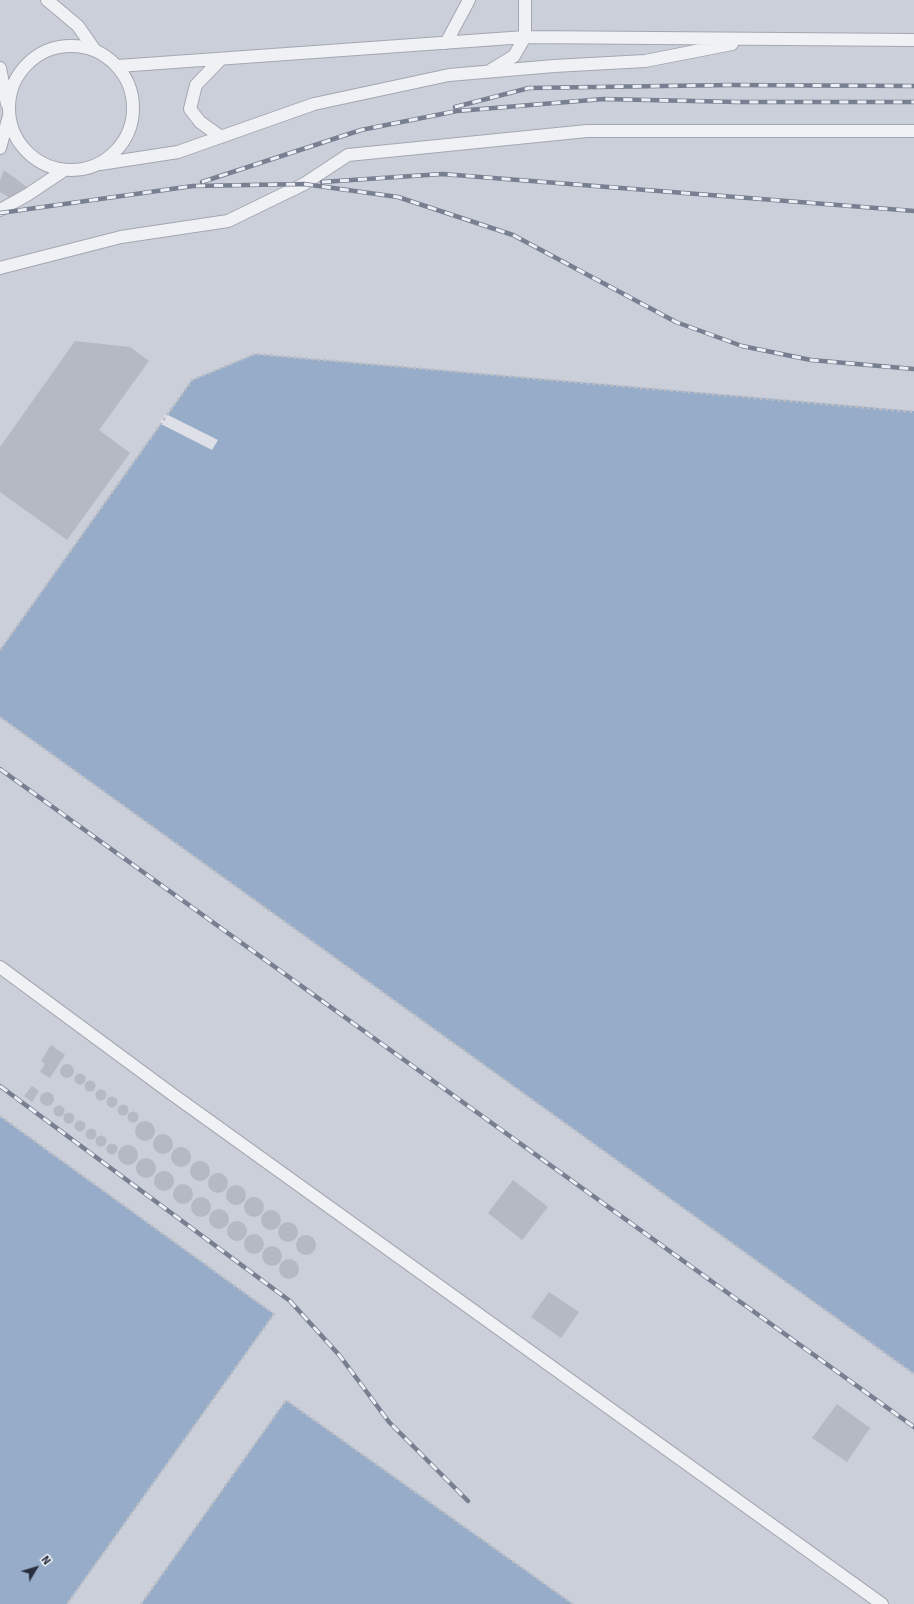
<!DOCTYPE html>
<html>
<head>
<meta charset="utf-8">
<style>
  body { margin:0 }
  #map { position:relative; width:914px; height:1604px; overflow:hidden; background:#dde0e7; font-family:Signika,sans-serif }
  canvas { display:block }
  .north { position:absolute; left:16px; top:1548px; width:40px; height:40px; -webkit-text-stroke:3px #eceff5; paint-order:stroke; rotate:52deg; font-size:11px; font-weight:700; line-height:16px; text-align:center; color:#272e3e }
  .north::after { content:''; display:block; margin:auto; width:14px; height:18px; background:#272e3e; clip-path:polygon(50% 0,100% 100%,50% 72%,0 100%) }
</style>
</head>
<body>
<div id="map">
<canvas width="914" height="1604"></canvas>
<div class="north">N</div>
</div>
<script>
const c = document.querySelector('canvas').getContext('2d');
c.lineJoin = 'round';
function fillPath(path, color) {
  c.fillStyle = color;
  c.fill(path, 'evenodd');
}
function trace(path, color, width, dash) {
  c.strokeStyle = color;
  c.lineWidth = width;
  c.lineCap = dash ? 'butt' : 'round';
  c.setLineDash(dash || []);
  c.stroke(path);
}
fillPath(new Path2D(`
  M0 0H914V411L255 354 192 380 0 650Z
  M0 717 914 1374V1604H573L286 1400 141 1604H67L274 1314 0 1116Z`), '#cbcfd9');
fillPath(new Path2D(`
  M255 354 914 411V1374L0 717V650L192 380Z
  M0 1116 274 1314 67 1604H0Z
  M286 1400 573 1604H141Z`), '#97acc8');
fillPath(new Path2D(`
  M166 414 218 440 212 450 159 423Z`), '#dde0e7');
fillPath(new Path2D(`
  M4 170 27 187 13 200 0 192V181Z
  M75 341 130 347 149 361 99 430 130 453 67 540 0 492V447Z
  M51 1045 65 1055 50 1078 40 1072 45 1064 41 1061Z
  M60 1071a7 7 0 1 1 14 0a7 7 0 1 1-14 0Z
  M74.5 1079a5.5 5.5 0 1 1 11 0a5.5 5.5 0 1 1-11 0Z
  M84.5 1086a5.5 5.5 0 1 1 11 0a5.5 5.5 0 1 1-11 0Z
  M32 1086 39 1091 32 1102 24 1096Z
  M95.5 1095a5.5 5.5 0 1 1 11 0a5.5 5.5 0 1 1-11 0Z
  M40 1099a7 7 0 1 1 14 0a7 7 0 1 1-14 0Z
  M106.5 1102a5.5 5.5 0 1 1 11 0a5.5 5.5 0 1 1-11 0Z
  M117.5 1110a5.5 5.5 0 1 1 11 0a5.5 5.5 0 1 1-11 0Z
  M53.5 1111a5.5 5.5 0 1 1 11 0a5.5 5.5 0 1 1-11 0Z
  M127.5 1117a5.5 5.5 0 1 1 11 0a5.5 5.5 0 1 1-11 0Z
  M63.5 1118a5.5 5.5 0 1 1 11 0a5.5 5.5 0 1 1-11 0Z
  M74.5 1126a5.5 5.5 0 1 1 11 0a5.5 5.5 0 1 1-11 0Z
  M135 1131a10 10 0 1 1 20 0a10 10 0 1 1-20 0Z
  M85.5 1134a5.5 5.5 0 1 1 11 0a5.5 5.5 0 1 1-11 0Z
  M153 1144a10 10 0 1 1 20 0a10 10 0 1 1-20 0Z
  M95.5 1141a5.5 5.5 0 1 1 11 0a5.5 5.5 0 1 1-11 0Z
  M106.5 1149a5.5 5.5 0 1 1 11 0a5.5 5.5 0 1 1-11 0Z
  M118 1155a10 10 0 1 1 20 0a10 10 0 1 1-20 0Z
  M171 1157a10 10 0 1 1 20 0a10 10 0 1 1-20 0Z
  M136 1168a10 10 0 1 1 20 0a10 10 0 1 1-20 0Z
  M190 1171a10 10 0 1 1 20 0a10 10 0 1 1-20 0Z
  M154 1181a10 10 0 1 1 20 0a10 10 0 1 1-20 0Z
  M208 1183a10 10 0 1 1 20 0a10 10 0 1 1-20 0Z
  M513 1180 548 1207 522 1240 488 1213Z
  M173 1194a10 10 0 1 1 20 0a10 10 0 1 1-20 0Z
  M226 1195a10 10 0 1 1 20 0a10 10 0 1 1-20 0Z
  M191 1207a10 10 0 1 1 20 0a10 10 0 1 1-20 0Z
  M244 1207a10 10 0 1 1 20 0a10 10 0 1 1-20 0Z
  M209 1219a10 10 0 1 1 20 0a10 10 0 1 1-20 0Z
  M261 1220a10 10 0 1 1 20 0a10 10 0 1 1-20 0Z
  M227 1231a10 10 0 1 1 20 0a10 10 0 1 1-20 0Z
  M278 1232a10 10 0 1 1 20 0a10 10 0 1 1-20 0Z
  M244 1244a10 10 0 1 1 20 0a10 10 0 1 1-20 0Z
  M296 1245a10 10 0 1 1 20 0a10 10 0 1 1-20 0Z
  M262 1256a10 10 0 1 1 20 0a10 10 0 1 1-20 0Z
  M279 1269a10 10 0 1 1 20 0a10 10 0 1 1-20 0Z
  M549 1292 579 1312 561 1338 531 1317Z
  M837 1404 870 1428 847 1462 812 1438Z`), '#b4b9c4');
const lane = new Path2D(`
  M47 0 78 26 94 49
  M446 43 469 0
  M9 108a62 62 0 1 1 124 0a62 62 0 1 1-124 0Z
  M220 60 196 85 190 109 200 122 221 137
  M118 66 525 37 914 40
  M0 68 7 104
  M491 70 514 56 525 37V0
  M0 148 9 116
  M100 164 178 152 314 104 449 75 554 66 645 61 732 44
  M0 210 27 195 63 171
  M0 268 121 237 228 221 304 184 348 155 587 131H914
  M0 967 172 1094 882 1604`);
trace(lane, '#a3a7b1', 14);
trace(new Path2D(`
  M0 650 192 380 255 354 914 412
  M0 717 914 1374
  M0 1116 274 1314 67 1604
  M141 1604 286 1400 573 1604`), '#bcbec5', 2.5, [3, 3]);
trace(lane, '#f0f1f5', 12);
const rail = new Path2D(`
  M455 107 529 88 730 85 914 86
  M202 182 361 130 457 111 604 99 737 102H914
  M322 182 442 174 914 211
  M0 213 193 186 304 184 398 197 513 235 676 322 742 346 811 360 914 369
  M0 769 914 1427
  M0 1086 290 1301 340 1356 389 1422 468 1501`);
trace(rail, '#777f91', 4.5);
trace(rail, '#eceff5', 3, [9]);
</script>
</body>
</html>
